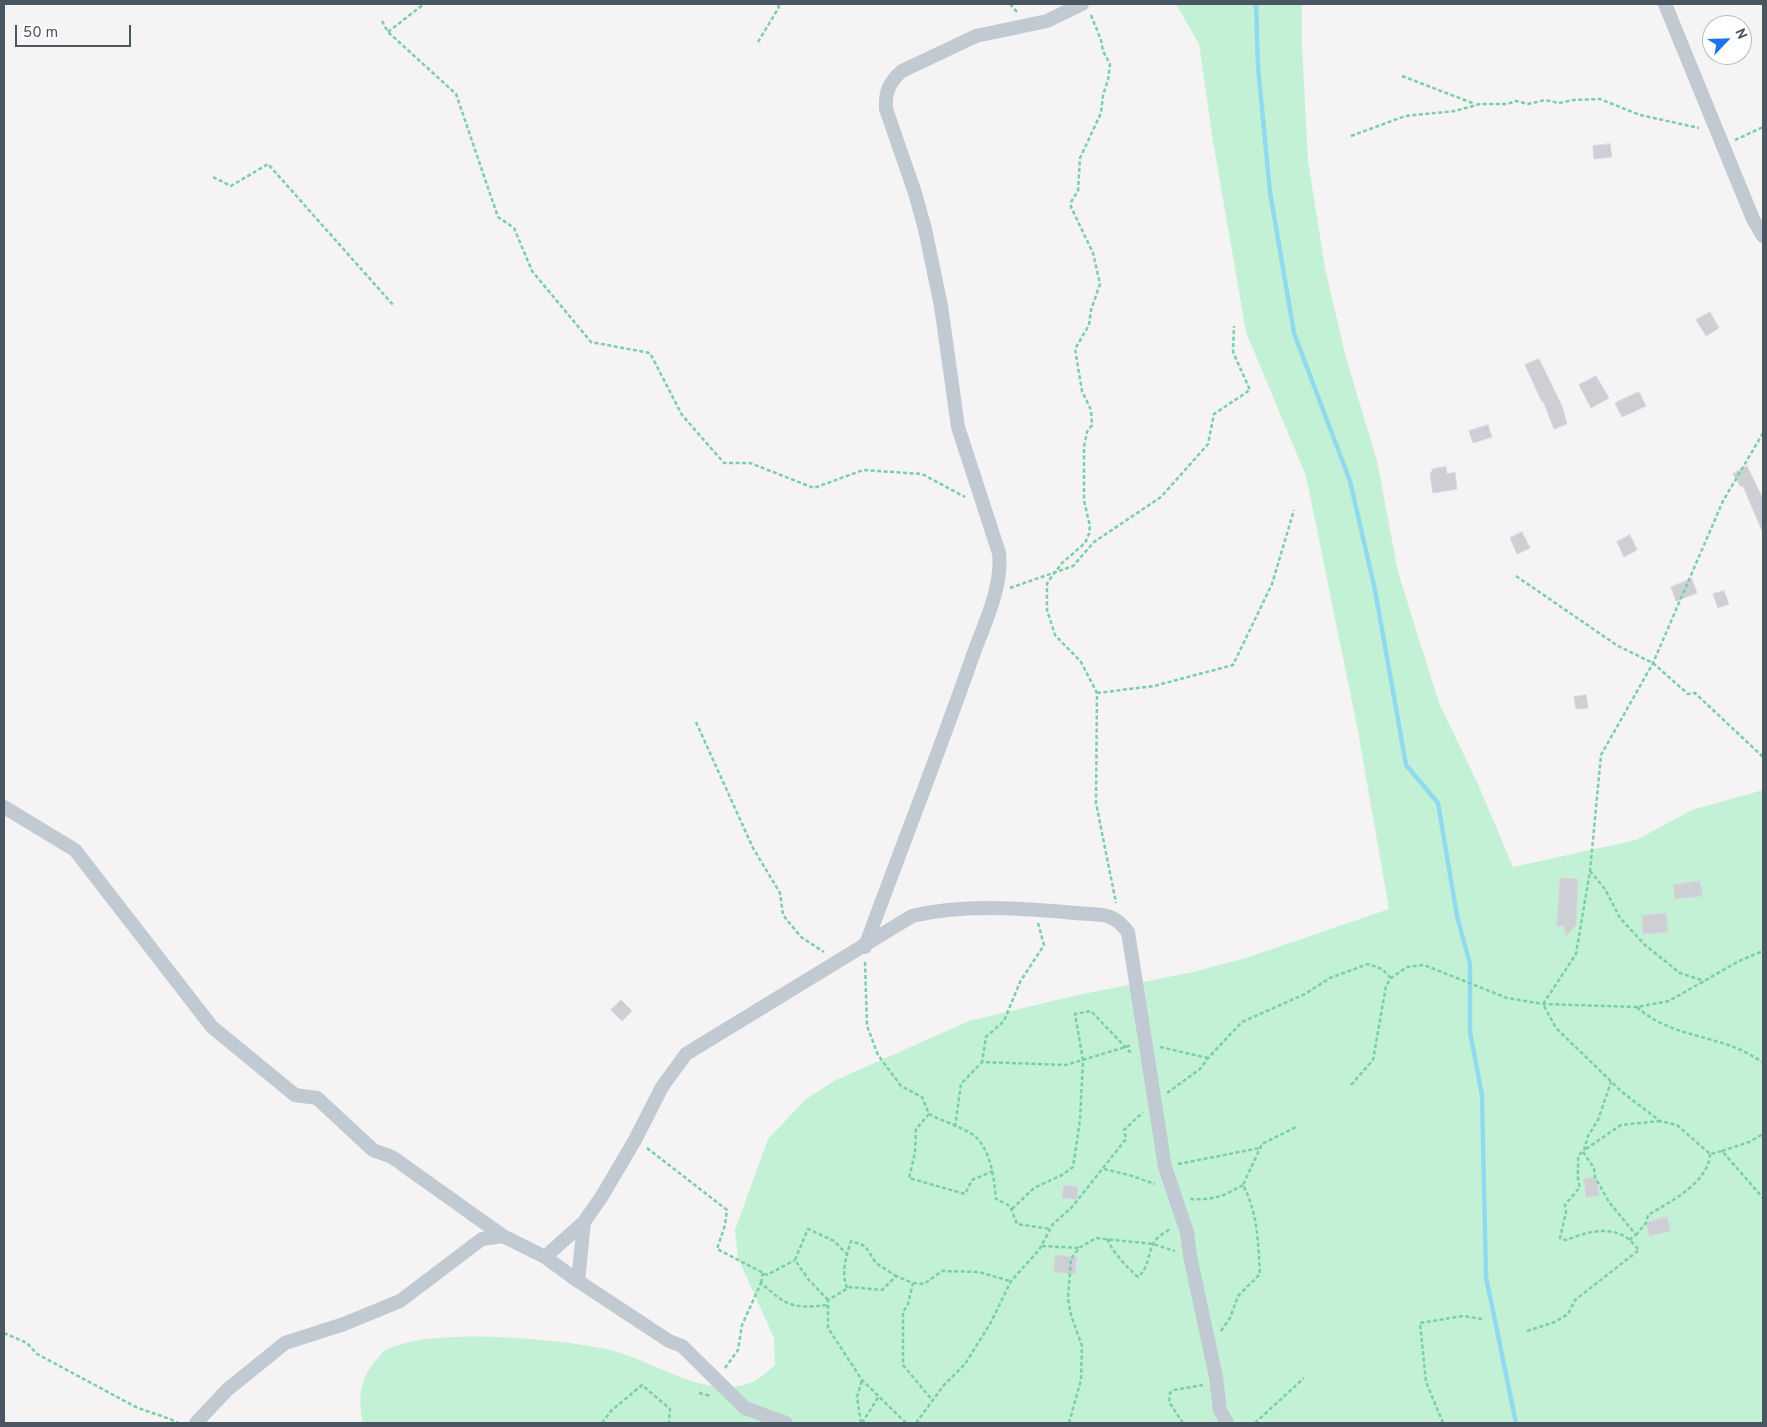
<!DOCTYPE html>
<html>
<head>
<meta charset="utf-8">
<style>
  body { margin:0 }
  #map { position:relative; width:1767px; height:1427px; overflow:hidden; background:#f5f3f3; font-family:Overpass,sans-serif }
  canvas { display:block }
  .frame { position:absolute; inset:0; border:5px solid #4a5661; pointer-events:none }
  .north { position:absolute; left:1702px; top:15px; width:50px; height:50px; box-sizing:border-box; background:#fff; border:1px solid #b7bbc0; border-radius:50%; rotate:66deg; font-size:14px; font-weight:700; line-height:20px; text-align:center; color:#4a5661 }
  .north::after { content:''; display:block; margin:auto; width:18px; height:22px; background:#1a73e8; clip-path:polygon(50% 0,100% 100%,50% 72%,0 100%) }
  .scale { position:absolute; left:15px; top:25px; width:116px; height:22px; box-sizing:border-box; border:2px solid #4a5661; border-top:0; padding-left:6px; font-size:15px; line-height:18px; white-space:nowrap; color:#4a5661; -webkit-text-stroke:4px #fff; paint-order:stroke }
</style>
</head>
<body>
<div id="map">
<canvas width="1767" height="1427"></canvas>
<div class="frame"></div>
<div class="north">N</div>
<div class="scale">50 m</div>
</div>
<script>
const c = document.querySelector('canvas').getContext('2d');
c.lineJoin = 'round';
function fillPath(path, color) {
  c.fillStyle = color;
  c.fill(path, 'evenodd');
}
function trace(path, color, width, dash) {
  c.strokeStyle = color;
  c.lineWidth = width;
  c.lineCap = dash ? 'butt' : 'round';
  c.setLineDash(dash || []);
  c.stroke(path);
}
fillPath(new Path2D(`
  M1176 4H1302V46L1308 161 1325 268 1346 358 1377 461 1398 572 1439 703 1477 782 1513 867 1636 840 1692 810 1763 790V1423H363C358 1399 359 1380 376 1360 379 1357 382 1352 386 1350 431 1326 557 1339 607 1349 646 1358 684 1386 725 1387 750 1387 758 1380 775 1365L774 1338 738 1258 735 1230 768 1139 806 1099 834 1081 969 1021 1078 995 1193 972 1246 958 1389 909 1358 731 1306 476 1246 332 1213 141 1199 44Z`), '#c3f1d5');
trace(new Path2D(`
  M1256 4 1258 67 1270 192 1294 333 1350 481 1375 590 1406 765 1438 803 1457 916 1470 964V1032L1482 1095 1486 1277 1516 1423`), '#90daee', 4.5);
const building = new Path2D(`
  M1610 144 1612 157 1594 159 1593 146Z
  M1710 312 1719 328 1706 336 1696 320Z
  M1539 359 1562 406 1567 424 1554 429 1543 401 1542 402 1525 365Z
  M1596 376 1609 398 1591 408 1579 385Z
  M1639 392 1646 406 1622 417 1615 403Z
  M1488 425 1492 437 1473 443 1469 431Z
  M1747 466 1763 499V533L1743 486 1741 487 1733 474Z
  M1446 467 1447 474 1455 472 1457 489 1433 493 1430 474 1433 469Z
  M1522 532 1530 548 1517 554 1510 538Z
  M1630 535 1637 550 1624 557 1617 542Z
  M1692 579 1697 593 1676 601 1671 587Z
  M1724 591 1729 604 1718 608 1713 594Z
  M1586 695 1588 708 1576 709 1574 697Z
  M1560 878 1578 879 1576 925 1566 936 1564 925 1557 927Z
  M1700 881 1703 896 1675 899 1673 885Z
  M1666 913 1668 932 1643 934 1642 916Z
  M621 1000 632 1011 622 1021 611 1010Z
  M1596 1177 1599 1196 1586 1197 1584 1179Z
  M1064 1185 1078 1187 1077 1200 1062 1198Z
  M1667 1217 1671 1231 1649 1236 1646 1223Z
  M1055 1255 1077 1257 1075 1274 1054 1272Z`);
fillPath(building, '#cdcfd5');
trace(building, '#d7d9de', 1);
trace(new Path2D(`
  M1010 4 1017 12
  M1091 15 1101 40 1103 51 1110 64 1108 80 1103 95 1101 113 1080 158 1078 191 1071 202V207L1093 253 1100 284 1091 310 1089 325 1075 349 1082 391 1091 410 1092 425 1087 432 1084 447V501L1090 526 1089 534 1085 543 1062 563 1050 579 1047 584V610L1055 635 1081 662 1097 693 1096 803 1116 903
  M382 21 388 32 456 94 498 217 514 228 532 271 591 342 650 353 682 415 724 463H750L814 488 863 470 922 474 965 497
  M388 32 424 4
  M758 42 779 7 777 4
  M1402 76 1475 104
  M1351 136 1405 116 1455 111 1480 104H1507L1516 101 1528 104 1545 100 1559 103 1573 100 1600 99 1640 115 1699 128
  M1735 140 1763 127
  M213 177 231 186 268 164 394 306
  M1763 433 1723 501 1653 663 1601 755 1590 871 1576 954 1543 1004 1556 1028 1622 1092 1660 1121 1677 1125 1710 1154 1722 1151 1763 1198
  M1516 576 1618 646 1653 663 1688 694 1695 693 1763 757
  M1010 588 1073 566 1094 542 1161 497 1208 444 1214 414 1250 390 1233 352 1234 326
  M1097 693 1154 686 1233 665 1272 584 1294 510
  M696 722 753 848 780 893 783 915 801 937 824 952
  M1590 871 1605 889 1620 918 1645 945 1680 973 1704 981
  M1038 923 1044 945 1020 982 1004 1021 986 1037 982 1062 1066 1065 1132 1045
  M865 962 867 1026 878 1055 901 1086 922 1097 929 1114C942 1121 959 1126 972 1134 991 1147 994 1179 996 1199L1010 1206 1017 1224 1050 1229
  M1637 1007C1665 1033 1705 1035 1739 1049 1748 1053 1755 1058 1763 1062
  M1160 1047 1208 1058
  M1351 1085 1373 1060 1386 986 1391 978 1407 967 1424 965 1507 998 1543 1004 1637 1007 1669 1001 1739 961 1763 951
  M1167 1093 1200 1069 1208 1058 1242 1022 1305 994 1330 978 1368 964 1382 969 1391 978
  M929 1114 916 1129 915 1153 909 1178 965 1194 972 1180 993 1171
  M955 1127 961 1084 982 1062
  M647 1148 727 1210 725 1225 717 1249 767 1275 795 1260
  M1586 1149 1621 1125 1660 1121
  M1722 1151 1749 1142 1763 1134
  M1583 1152 1594 1168 1595 1177 1609 1202 1636 1235 1629 1240
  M1178 1164 1260 1148
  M1104 1169 1129 1175 1155 1184
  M1190 1199C1214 1200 1222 1197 1243 1185
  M1012 1209 1034 1188 1062 1175 1073 1167 1080 1120 1083 1060 1075 1014 1091 1011 1131 1053
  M1636 1235 1646 1223 1648 1215C1670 1202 1709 1182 1710 1154
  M1107 1239C1115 1255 1125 1265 1138 1277 1148 1269 1148 1255 1153 1244 1157 1236 1165 1233 1171 1228
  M1042 1246 1079 1248
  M761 1283 763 1273
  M913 1283 924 1284 942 1271 979 1272 1010 1281
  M847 1288C841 1272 846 1257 851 1241L865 1246 876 1263 896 1276
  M828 1300 808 1279 795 1260 808 1229 834 1241 847 1254
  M1221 1331 1230 1318 1238 1296 1260 1274C1258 1243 1258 1213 1243 1185L1262 1144 1296 1127
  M1527 1331 1555 1322 1568 1314 1575 1300 1639 1250C1635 1246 1630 1239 1624 1236 1606 1226 1584 1233 1566 1240L1560 1238 1566 1212 1565 1205 1580 1187C1576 1176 1579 1168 1578 1156L1584 1150 1588 1136 1598 1120 1611 1082
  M4 1333 27 1343 37 1354 134 1406C149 1413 163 1415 178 1423
  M725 1368 738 1350 742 1325 761 1283C787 1306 792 1309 828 1305
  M699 1393 711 1396
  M602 1423 611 1411 642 1385 670 1409 669 1423
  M861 1423 857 1397 862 1380
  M862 1423 879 1396
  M906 1423 862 1380 828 1328V1300L850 1287 882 1290 896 1276 913 1283 908 1304 903 1312V1365L932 1400
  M916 1423 944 1385 965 1364 990 1324 1011 1281 1039 1250 1053 1224 1072 1207 1126 1139 1124 1130 1143 1112
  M1069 1423 1081 1380 1082 1346 1071 1315 1068 1299 1071 1259 1079 1248 1096 1238 1153 1244 1175 1251
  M1183 1423 1169 1402 1170 1393 1174 1390 1203 1385
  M1255 1423 1304 1378
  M1443 1423 1426 1382 1420 1323 1463 1316 1482 1319`), '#7ad0a6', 2.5, [4, 2.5]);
trace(new Path2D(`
  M1665 4 1753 219 1763 236
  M4 807 75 850 212 1027 295 1095 317 1098 373 1150 392 1157 503 1236 545 1257 578 1281 669 1341 682 1346 745 1408 786 1423
  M865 947C900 851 938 755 972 658 983 626 1003 588 999 553L958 427 941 306 925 229 915 193 886 109C885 92 889 82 902 71L976 36 1047 21 1082 4
  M545 1257 584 1222 602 1196 635 1140 662 1087 686 1054 912 916C962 904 1015 908 1065 912 1078 914 1094 913 1107 916 1116 918 1122 925 1128 932L1165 1167 1187 1232 1190 1256 1216 1377 1220 1410 1227 1423
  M578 1281 584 1222
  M196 1423 227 1390 285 1343 344 1324 400 1301 482 1239 503 1236`), '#c1cad2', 14);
</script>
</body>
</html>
